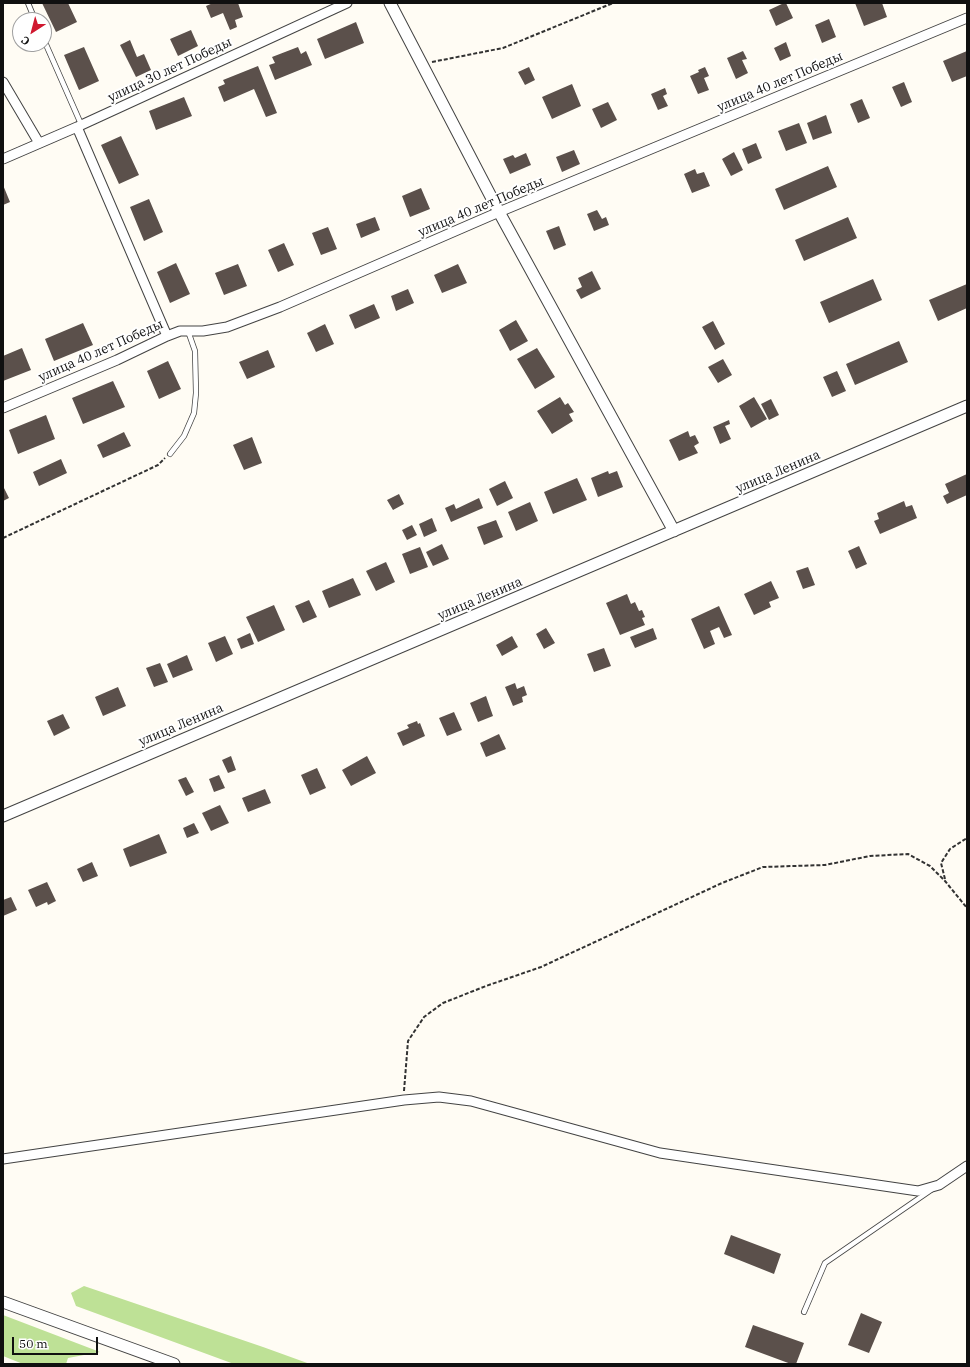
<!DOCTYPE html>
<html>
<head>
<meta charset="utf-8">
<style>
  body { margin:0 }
  #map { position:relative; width:970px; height:1367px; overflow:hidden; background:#fffcf4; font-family:"IBM Plex Serif",serif }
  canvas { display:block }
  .frame { position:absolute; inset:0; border:4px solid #101010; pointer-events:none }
  .north { position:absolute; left:12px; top:12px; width:40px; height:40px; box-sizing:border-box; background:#fff; border:1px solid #9f9f9f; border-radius:50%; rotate:216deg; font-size:11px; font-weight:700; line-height:16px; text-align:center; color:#101010 }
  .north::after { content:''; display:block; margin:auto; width:14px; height:18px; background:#d01930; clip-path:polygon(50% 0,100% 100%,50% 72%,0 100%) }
  .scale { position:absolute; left:12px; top:1337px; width:86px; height:18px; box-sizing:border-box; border:2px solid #101010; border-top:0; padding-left:5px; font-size:12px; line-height:14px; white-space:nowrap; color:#101010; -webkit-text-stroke:3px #fff; paint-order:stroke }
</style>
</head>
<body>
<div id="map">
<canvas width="970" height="1367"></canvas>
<div class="frame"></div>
<div class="north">С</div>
<div class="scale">50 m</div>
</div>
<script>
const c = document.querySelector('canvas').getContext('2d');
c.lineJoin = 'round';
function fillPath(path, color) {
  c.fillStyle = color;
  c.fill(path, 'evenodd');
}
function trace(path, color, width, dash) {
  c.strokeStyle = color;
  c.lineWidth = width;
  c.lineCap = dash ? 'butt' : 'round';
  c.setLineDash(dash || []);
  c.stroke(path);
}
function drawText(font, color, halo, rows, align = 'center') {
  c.font = font + ' "IBM Plex Serif",serif';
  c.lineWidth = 4;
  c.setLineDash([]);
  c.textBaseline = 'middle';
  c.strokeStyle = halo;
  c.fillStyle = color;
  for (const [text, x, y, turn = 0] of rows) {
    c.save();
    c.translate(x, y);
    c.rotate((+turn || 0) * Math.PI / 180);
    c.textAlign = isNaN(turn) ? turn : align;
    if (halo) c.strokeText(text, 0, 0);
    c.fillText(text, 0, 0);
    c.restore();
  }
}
fillPath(new Path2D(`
  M84 1286 263 1347 310 1364H234L76 1306 71 1293Z
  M3 1315 100 1352 68 1358 66 1364H23L3 1356Z`), '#bee196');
fillPath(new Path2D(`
  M42 3H68L77 22 56 32Z
  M213 3H238L243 17 235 20 237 27 230 30 223 13 211 18 206 6Z
  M784 3H786L793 18 776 26 769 10Z
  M855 3H882L887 17 864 26Z
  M829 19 836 37 822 43 815 25Z
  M356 22 364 43 325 59 317 39Z
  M191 30 198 46 178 56 170 39Z
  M130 40 137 57 144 54 151 70 136 77 120 45Z
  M786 42 791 56 780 61 774 48Z
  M84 47 99 81 79 90 64 55Z
  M298 47 301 54 306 51 312 65 275 80 269 65 275 63 272 57Z
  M743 51 747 59 742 60 748 73 736 79 727 58Z
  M967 51V76L952 82 943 61Z
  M258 66 277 113 266 117 254 89 224 102 218 87 225 84 223 80Z
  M529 67 535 80 525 85 518 72Z
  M705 67 709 76 704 78 709 90 698 94 690 76 699 72 698 70Z
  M904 82 912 102 901 107 892 87Z
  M572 84 581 106 552 119 542 97Z
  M665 88 667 94 663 96 668 106 658 110 651 94Z
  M184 97 192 116 156 130 149 111Z
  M862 99 870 118 858 123 850 104Z
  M608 102 617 120 601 128 592 109Z
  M826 115 832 133 813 140 807 123Z
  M799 123 807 143 786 151 778 131Z
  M121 136 139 175 119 184 101 145Z
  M756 143 762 158 748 164 742 149Z
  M574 150 580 164 562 172 556 157Z
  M734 152 743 170 731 176 722 159Z
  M526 153 531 165 510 174 503 159 513 155 515 158Z
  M828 166 837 187 784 210 775 189Z
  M695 169 697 174 704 172 710 186 692 193 684 174Z
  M3 185 10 202 3 205Z
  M421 188 430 209 410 217 402 196Z
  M149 199 163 232 144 241 130 207Z
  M597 210 602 219 606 217 609 225 594 231 587 214Z
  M375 217 380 230 361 238 356 224Z
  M848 217 857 238 804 261 795 240Z
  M559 226 566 245 554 250 546 231Z
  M328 227 337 249 321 255 312 233Z
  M284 243 294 265 278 272 268 250Z
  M176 263 190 294 170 303 157 272Z
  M238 264 247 286 224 295 215 273Z
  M458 264 467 283 442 293 434 275Z
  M592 271 601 289 581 299 576 290 582 287 578 278Z
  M873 279 882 300 829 323 820 302Z
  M967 284V308L938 321 929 300Z
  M408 289 414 303 396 311 391 296Z
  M374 304 380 318 355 329 349 315Z
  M516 320 528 341 510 351 499 330Z
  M713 321 725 344 715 350 702 327Z
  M83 323 93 345 54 361 45 339Z
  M325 324 334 344 316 352 307 333Z
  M899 341 908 362 855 385 846 364Z
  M22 348 31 370 3 381V356Z
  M537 348 555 377 535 389 517 359Z
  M268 350 275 367 247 379 239 362Z
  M723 359 732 375 718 383 708 367Z
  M168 361 181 389 159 399 147 371Z
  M837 371 846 391 832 397 823 377Z
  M113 381 125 407 83 424 72 398Z
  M560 397 565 405 568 403 574 412 569 414 573 421 552 434 537 411Z
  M754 397 767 419 751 428 739 406Z
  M771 399 779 415 769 420 761 404Z
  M46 415 55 439 18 454 9 430Z
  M729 420 730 424 725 426 731 439 720 444 713 427Z
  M688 431 690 437 695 435 699 443 694 446 698 453 679 461 669 440Z
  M124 432 131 446 103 458 97 445Z
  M252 437 262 463 244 470 233 445Z
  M61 459 67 473 39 486 33 472Z
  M608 471 609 474 617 471 623 487 598 497 591 478Z
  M967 474V495L947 504 943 496 949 493 945 484Z
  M577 478 587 500 553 514 544 492Z
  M505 481 513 498 497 506 489 489Z
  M3 486 9 498 3 501Z
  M399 494 404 504 393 510 387 500Z
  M479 498 483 508 451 522 445 508 454 504 456 509Z
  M904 501 906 507 912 505 917 518 880 534 874 521 879 519 877 513Z
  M530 502 538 521 516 531 508 512Z
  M432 518 437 531 424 537 419 524Z
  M496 520 503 537 484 545 477 527Z
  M412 525 417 535 407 540 402 530Z
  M442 544 449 559 433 566 426 552Z
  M859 546 867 564 856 569 848 551Z
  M420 547 428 567 410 574 402 554Z
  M386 562 395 582 376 591 366 571Z
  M808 567 815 585 803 589 796 571Z
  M353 578 361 595 329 608 322 591Z
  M771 581 779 598 769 602 771 607 754 615 744 594Z
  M627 594 631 604 635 602 639 611 642 610 645 617 642 618 645 625 620 635 606 603Z
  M309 600 317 617 303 623 295 606Z
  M274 605 285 630 258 642 246 617Z
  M719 606 732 635 724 638 719 627 710 631 715 644 704 649 691 619Z
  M546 628 555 643 544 649 536 634Z
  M653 628 657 639 635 648 630 637Z
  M250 633 254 644 241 649 237 639Z
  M225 636 233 654 216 662 208 643Z
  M512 636 518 647 502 656 496 645Z
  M604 648 611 666 594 672 587 654Z
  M187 655 193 670 173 678 167 664Z
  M160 663 168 682 154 687 146 668Z
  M515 683 517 689 524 686 527 695 522 697 523 702 513 706 505 687Z
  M118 687 126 706 103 716 95 697Z
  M486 696 493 716 478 722 470 703Z
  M454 712 462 730 447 736 439 718Z
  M63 714 70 728 54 736 47 721Z
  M417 721 418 724 420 723 425 736 403 746 397 733 409 728 407 725Z
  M499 734 506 749 486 757 480 743Z
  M231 756 236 770 228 773 222 760Z
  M367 756 376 773 351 786 342 770Z
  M317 768 326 788 310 795 301 775Z
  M219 775 225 788 214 792 209 779Z
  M186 777 194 792 186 796 178 780Z
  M265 789 271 803 248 812 242 798Z
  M220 805 229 823 211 831 202 813Z
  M194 823 199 833 187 838 183 828Z
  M159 834 167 853 130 867 123 849Z
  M92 862 98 876 83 882 77 869Z
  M47 882 56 901 48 905 47 902 36 907 28 890Z
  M11 897 17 910 3 916V900Z
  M731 1235 781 1254 774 1274 724 1254Z
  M861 1313 882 1322 869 1353 848 1345Z
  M753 1325 804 1343 796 1364H791L745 1347Z`), '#5b504b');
const service = new Path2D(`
  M28 3 35 20
  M44 40 81 124
  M170 454 184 436 194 413 196 393 195 351 188 331
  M804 1312 825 1263 931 1190`);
const minor = new Path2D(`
  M3 82 39 143
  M77 127 167 336
  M3 159 77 127 347 3
  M3 408 117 360 167 336 180 331H203L227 327 280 307 499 212 967 18
  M3 1159 404 1100 439 1097 471 1101 660 1153 918 1191 939 1185 967 1166`);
const tertiary = new Path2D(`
  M390 3 499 212 674 531
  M3 816 967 406
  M3 1302 174 1364`);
trace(service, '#434343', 6);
trace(minor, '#434343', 11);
trace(tertiary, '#434343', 13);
trace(new Path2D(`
  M432 62 503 48 613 3
  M3 538 158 465 165 458
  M945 879 941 863 950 849 967 838
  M404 1091 408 1041 424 1017 443 1003 486 986 541 967 722 883 763 867 825 865 870 856 908 854 930 866 945 881 967 908`), '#323232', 2, [4, 2]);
trace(service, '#fff', 4.5);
trace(minor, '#fff', 9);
trace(tertiary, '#fff', 11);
drawText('13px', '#101010', '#fff', [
  ["улица 30 лет Победы",170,70,-25],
  ["улица 40 лет Победы",780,82,-23],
  ["улица 40 лет Победы",481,207,-23],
  ["улица 40 лет Победы",101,351,-24],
  ["улица Ленина",778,472,-23],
  ["улица Ленина",480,599,-23],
  ["улица Ленина",181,725,-23]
]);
</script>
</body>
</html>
